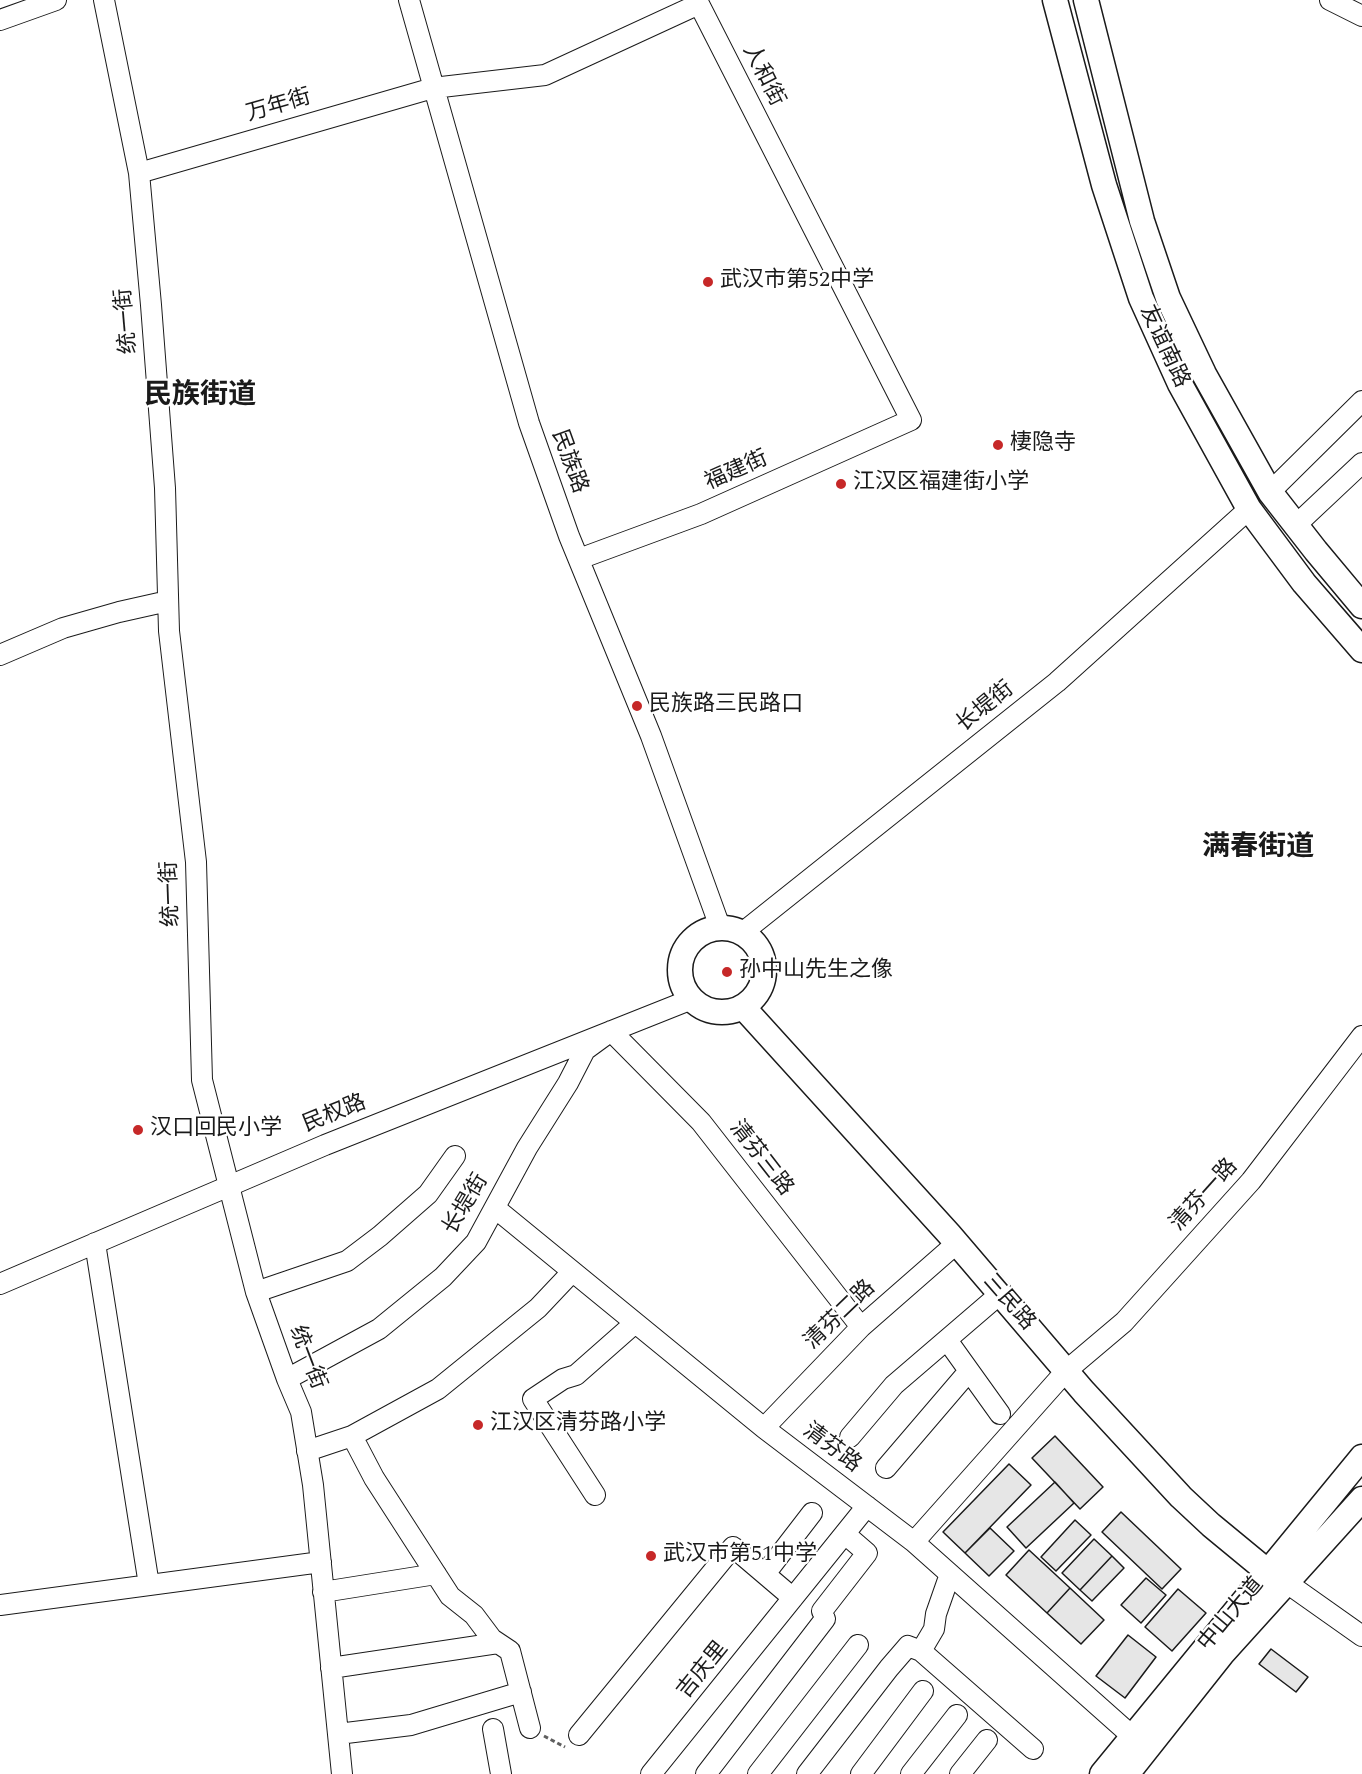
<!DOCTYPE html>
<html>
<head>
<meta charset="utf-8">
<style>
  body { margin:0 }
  canvas { display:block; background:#fff }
</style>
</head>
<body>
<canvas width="1362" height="1774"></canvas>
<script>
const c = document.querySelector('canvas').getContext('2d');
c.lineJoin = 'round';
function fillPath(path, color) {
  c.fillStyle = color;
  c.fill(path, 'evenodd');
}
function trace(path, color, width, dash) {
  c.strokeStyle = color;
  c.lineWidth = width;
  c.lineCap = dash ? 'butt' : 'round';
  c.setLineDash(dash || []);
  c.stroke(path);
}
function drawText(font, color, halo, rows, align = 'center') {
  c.font = font + ' Spectral,"Noto Sans SC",serif';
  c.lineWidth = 4.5;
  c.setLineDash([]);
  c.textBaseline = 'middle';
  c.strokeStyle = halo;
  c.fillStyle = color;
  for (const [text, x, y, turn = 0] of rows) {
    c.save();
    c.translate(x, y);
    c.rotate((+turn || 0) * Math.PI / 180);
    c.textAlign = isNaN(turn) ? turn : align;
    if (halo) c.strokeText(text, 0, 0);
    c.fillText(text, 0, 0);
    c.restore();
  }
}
const building = new Path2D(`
  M1055 1436 1103 1487 1080 1509 1032 1458Z
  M1009 1464 1031 1485 965 1553 943 1532Z
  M1055 1482 1074 1503 1026 1548 1007 1527Z
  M1121 1512 1181 1569 1162 1589 1102 1532Z
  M1075 1520 1091 1535 1056 1571 1041 1557Z
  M990 1528 1014 1551 989 1576 965 1553Z
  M1094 1539 1112 1556 1080 1590 1062 1573Z
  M1029 1550 1070 1588 1047 1613 1006 1575Z
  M1112 1556 1124 1568 1092 1601 1080 1590Z
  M1146 1578 1166 1595 1141 1623 1121 1605Z
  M1070 1588 1104 1620 1081 1644 1047 1613Z
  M1178 1589 1206 1613 1172 1651 1145 1627Z
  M1128 1635 1156 1657 1125 1698 1096 1676Z
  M1271 1649 1308 1677 1296 1692 1259 1664Z`);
fillPath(building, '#e6e6e6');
trace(building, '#1a1a1a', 1.5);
const minor = new Path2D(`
  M104 0 139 173 151 305 165 488 169 631 196 862 202 1080 256 1292 287 1379 301 1412 313 1485 342 1774
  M409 0 529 423 569 536 651 736 720 927
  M1330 0 1362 16
  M0 20 56 0
  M139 173 433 88 545 75 699 4 911 420 701 514 579 559
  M1270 492 1362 401
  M1296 525 1362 463
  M0 655 63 628 119 612 168 601
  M742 933 1057 682 1249 509
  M495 1208 764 1428 914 1542 1132 1736
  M95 1243 149 1585
  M0 1284 325 1145 692 999
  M256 1292 347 1261 380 1236 428 1194 455 1156
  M947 1340 1000 1414
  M287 1379 379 1329 443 1277 476 1242 527 1148 568 1083 585 1050 611 1031 701 1122 861 1327
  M764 1428 861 1327 957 1243
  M352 1436 374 1478 450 1596 474 1615 492 1639 510 1651 530 1728
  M850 1437 894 1385 1000 1294
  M307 1451 352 1436 438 1389 538 1308 572 1272
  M886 1468 969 1371
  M595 1495 533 1399 563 1379 576 1375 635 1323
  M914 1542 1066 1371 1124 1322 1251 1181 1362 1036
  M765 1574 812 1513
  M1287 1583 1362 1636
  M323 1592 436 1574
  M0 1605 321 1562
  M822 1611 867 1553 845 1534
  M921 1651 1033 1749
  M331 1668 498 1643
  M493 1729 501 1774
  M338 1734 411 1725 521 1692
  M579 1735 733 1547 793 1598
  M651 1774 867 1506
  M706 1774 825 1619
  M758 1774 858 1645
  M807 1774 889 1668 908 1646 921 1651 934 1629 936 1614 950 1574
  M861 1774 923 1691
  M911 1774 957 1715
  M960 1774 987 1740`);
const major = new Path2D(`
  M1055 0 1104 185 1141 298 1180 384 1249 509 1304 583 1362 650
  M1086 0 1142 221 1168 298 1204 374 1270 492 1316 551 1362 606
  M680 970a42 42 0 1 1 84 0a42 42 0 1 1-84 0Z
  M743 1007 949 1234 1084 1392 1181 1497 1211 1525 1268 1572 1287 1583
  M1102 1774 1362 1457
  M1127 1774 1222 1654 1362 1499`);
trace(minor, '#1a1a1a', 22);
trace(major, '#1a1a1a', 27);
trace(new Path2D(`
  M544 1736 565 1747`), '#5f5f5f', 3, [4.5, 3]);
trace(minor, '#fff', 20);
trace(major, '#fff', 24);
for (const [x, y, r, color] of [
  [708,282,6,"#c62828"],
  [998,445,6,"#c62828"],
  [841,484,6,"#c62828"],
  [637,706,6,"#c62828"],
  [727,972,6,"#c62828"],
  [138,1130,6,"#c62828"],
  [478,1425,6,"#c62828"],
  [651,1556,6,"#c62828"]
]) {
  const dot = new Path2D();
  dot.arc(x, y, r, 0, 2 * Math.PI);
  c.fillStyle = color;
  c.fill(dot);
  trace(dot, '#fff', 2);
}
drawText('22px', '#1a1a1a', '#fff', [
  ["人和街",762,76,63],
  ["万年街",279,107,-16],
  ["统一街",128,321,-95],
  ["友谊南路",1163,347,65],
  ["民族路",568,462,70],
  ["福建街",737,472,-24],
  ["长堤街",986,708,-39],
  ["统一街",172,894,-92],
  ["民权路",335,1115,-22],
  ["清芬三路",760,1159,52],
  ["清芬一路",1205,1196,-48],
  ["长堤街",467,1205,-59],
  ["三民路",1008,1303,49],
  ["清芬二路",841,1316,-44],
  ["统一街",306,1358,69],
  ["清芬路",831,1449,37],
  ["中山大道",1232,1615,-50],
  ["吉庆里",704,1671,-51]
]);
drawText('22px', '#1a1a1a', '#fff', [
  ["武汉市第52中学",720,282],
  ["棲隐寺",1010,445],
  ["江汉区福建街小学",853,484],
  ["民族路三民路口",649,706],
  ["孙中山先生之像",739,972],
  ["汉口回民小学",150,1130],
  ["江汉区清芬路小学",490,1425],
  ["武汉市第51中学",663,1556]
], 'left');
drawText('bold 28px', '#1a1a1a', '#fff', [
  ["民族街道",200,398],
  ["满春街道",1258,850]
]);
</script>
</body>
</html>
